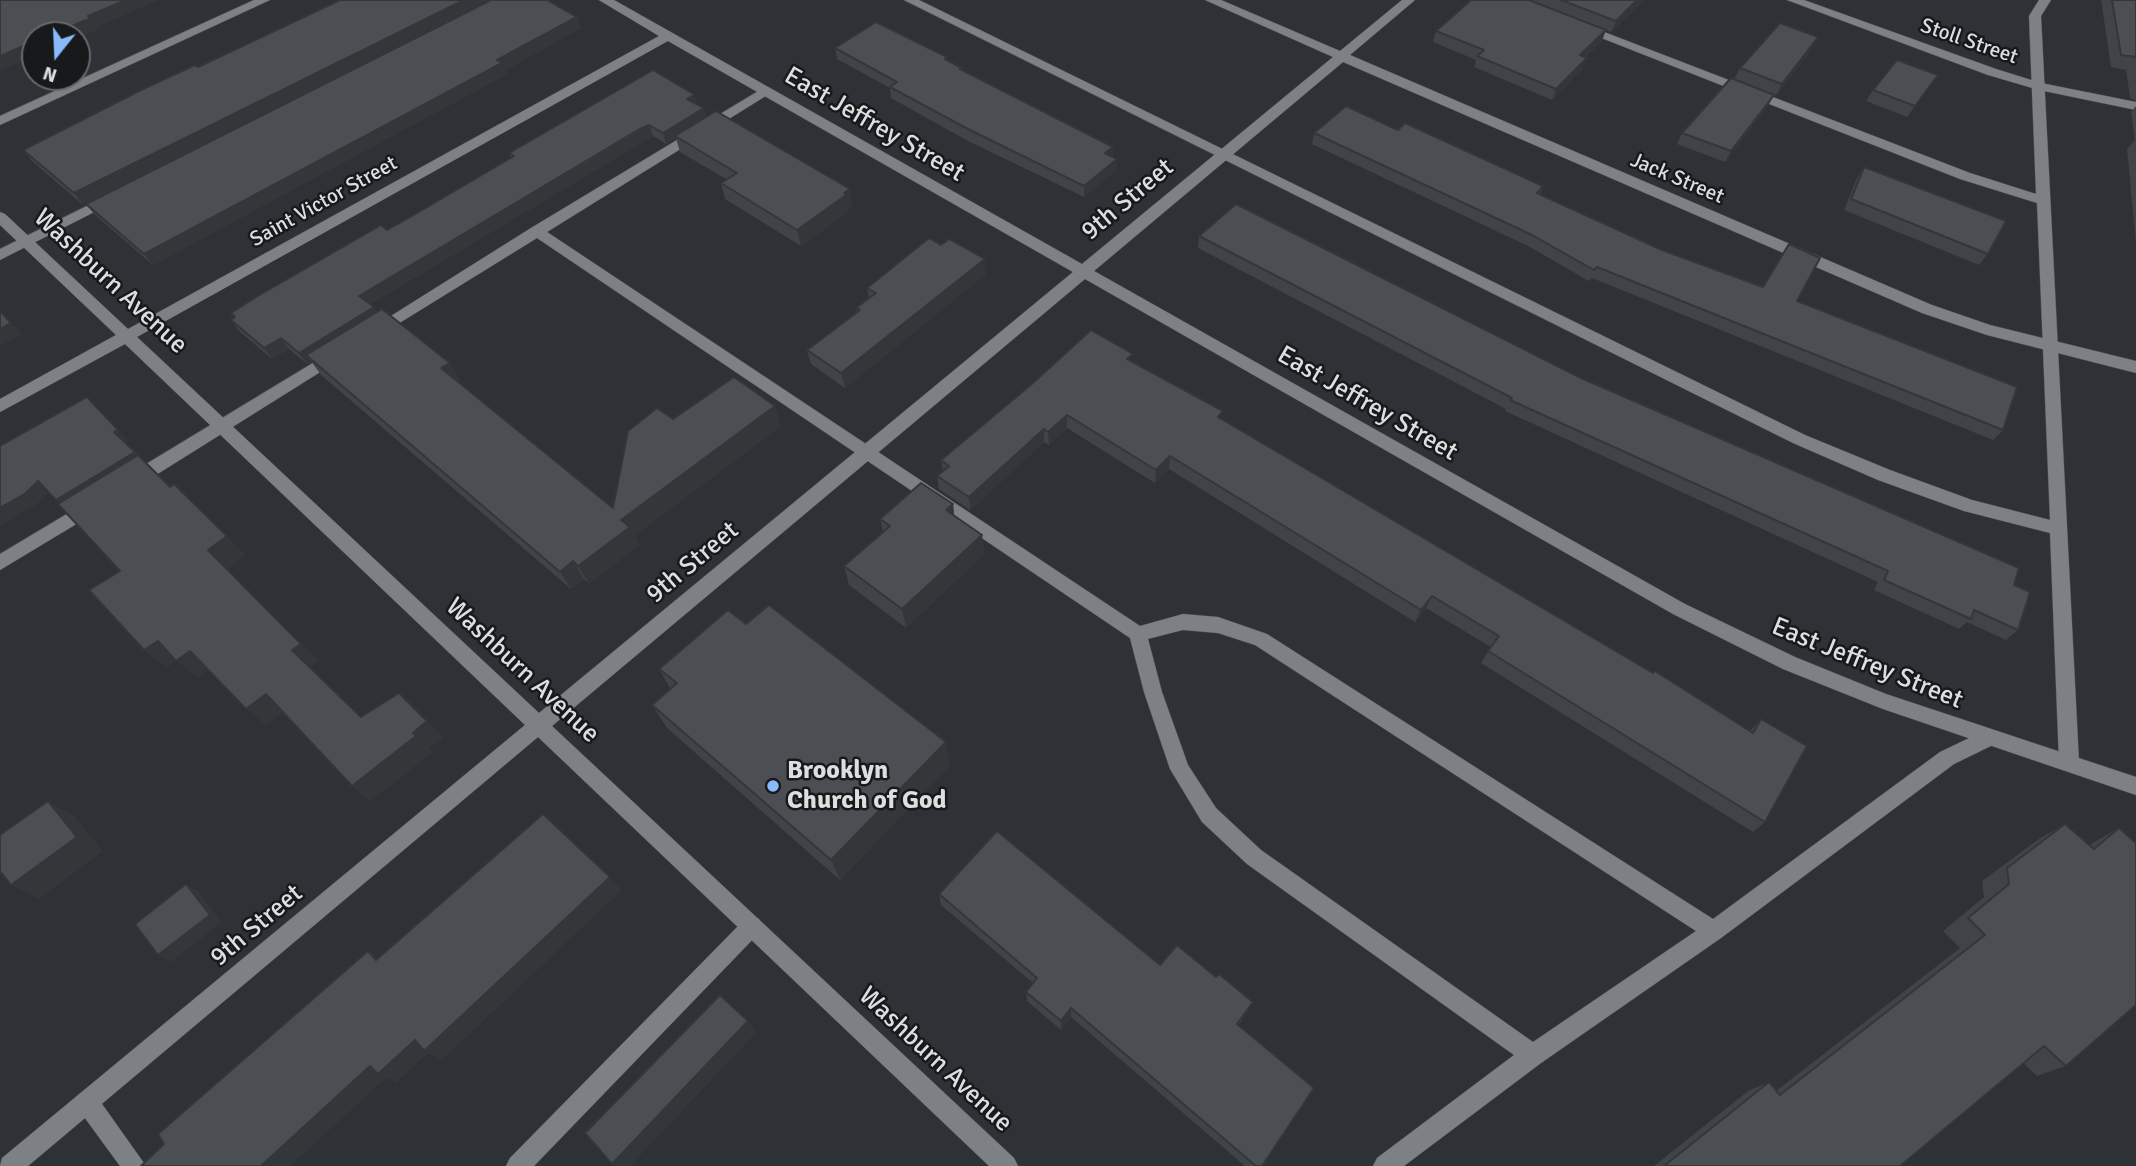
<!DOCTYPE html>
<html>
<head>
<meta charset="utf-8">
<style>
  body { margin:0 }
  #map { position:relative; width:2136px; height:1166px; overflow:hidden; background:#2e3135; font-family:Signika,sans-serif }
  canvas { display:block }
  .north { position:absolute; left:21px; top:21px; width:70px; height:70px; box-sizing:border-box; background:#18191b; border:2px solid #66686a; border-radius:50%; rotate:198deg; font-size:19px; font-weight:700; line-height:28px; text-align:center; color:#dcdee0 }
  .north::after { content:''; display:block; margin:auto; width:24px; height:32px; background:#88bafc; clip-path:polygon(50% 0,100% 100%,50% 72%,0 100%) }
</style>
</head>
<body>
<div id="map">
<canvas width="2136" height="1166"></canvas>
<div class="north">N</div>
</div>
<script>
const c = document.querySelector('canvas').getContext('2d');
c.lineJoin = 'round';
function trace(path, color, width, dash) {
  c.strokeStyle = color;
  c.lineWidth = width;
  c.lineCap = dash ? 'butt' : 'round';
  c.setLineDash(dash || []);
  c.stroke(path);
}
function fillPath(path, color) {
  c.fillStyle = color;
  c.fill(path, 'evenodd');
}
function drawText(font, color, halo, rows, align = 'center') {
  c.font = font + ' Signika,sans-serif';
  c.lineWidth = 5;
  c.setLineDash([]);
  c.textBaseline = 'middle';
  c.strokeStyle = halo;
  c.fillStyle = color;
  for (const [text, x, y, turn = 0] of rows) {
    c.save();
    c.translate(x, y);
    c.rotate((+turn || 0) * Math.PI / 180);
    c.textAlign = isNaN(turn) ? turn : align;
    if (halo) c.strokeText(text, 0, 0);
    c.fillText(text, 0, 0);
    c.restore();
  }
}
const service = new Path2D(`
  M904 0H919L1805 435 1890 470 1972 500 2050 520 2037 203 1960 179 1576 28 1586 25 1970 173 2036 194 2029 16 2039 0H2051L2041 16 2079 762 2076 768 2069 771 2062 768 2059 762 2050 533 1964 511 1878 480 1793 443Z
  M765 87 769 88V94L547 232 1140 626 1183 614 1218 617 1267 634 1713 919 1940 752 1988 729 1995 732 1998 738 1995 744 1954 764 1721 938 1541 1063 1404 1166H1373L1377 1158 1514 1055 1247 864 1202 822 1170 769 1144 692 1130 638 537 238 380 335 375 336 367 331 531 228ZM1183 630 1218 633 1255 645 1696 931 1533 1042 1261 850 1216 808 1188 765 1162 692 1148 639Z
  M109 195 116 199 114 202 0 260V249Z
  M336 349 341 351 344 355 341 359 140 485H128L126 480 128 475Z
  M92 499 98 501 100 506 98 511 0 570V554Z
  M752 916 759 919 762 926 759 933 534 1166H506L510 1158 745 919Z
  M87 1091 95 1094 146 1166H120L79 1110 76 1102 79 1094Z`);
const minor = new Path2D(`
  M599 0H614L1082 264 1333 57 1205 0H1221L1340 51 1402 0H1415L1350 55 1932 305 1990 325 2136 361V373L1987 335 1922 313 1343 62 1094 271 1685 604 1795 657 1886 694 2136 777V795L1883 709 1783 669 1673 614 1085 279 552 726 1014 1158 1018 1166H989L538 737 28 1166H0L2 1158 525 725 125 344 0 412V399L116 335 0 225V212L5 214 128 329 659 36ZM668 41 1073 272 539 713 137 337Z
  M1787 0H1804L1996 69 2041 83 2136 102V110L2039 90 1988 75Z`);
const tertiary = new Path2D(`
  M254 0H270L0 125V116Z`);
trace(service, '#4d5054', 1);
trace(minor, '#4d5054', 1);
trace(tertiary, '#4d5054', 1);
fillPath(service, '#7d8085');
fillPath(minor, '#7d8085');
fillPath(tertiary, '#7d8085');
fillPath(new Path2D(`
  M491 0 83 205 32 161 23 150 198 67Z
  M1471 0H1644L1611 32 1601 28 1602 41 1586 57 1582 69 1552 100 1474 67 1476 60 1433 42 1436 31Z
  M2101 0H2136V101L2130 98 2126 70 2111 67Z
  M577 17 581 28 505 70 507 74 153 265 95 215 86 204Z
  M835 48 947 60 962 70 1117 159V170L1084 197 968 141 891 98 890 88 837 59Z
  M1812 49 1776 95 1734 79 1740 68Z
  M1938 75 1907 117 1866 101 1873 90Z
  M698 105 706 117 853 205 849 208V211L801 246 725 199 721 183 726 179 680 152 676 138 666 144 653 136 370 304 374 307 377 312 461 382 460 383 613 508 673 419 781 426 635 535 639 545 589 584 584 579 571 589 321 375 311 361 307 364 289 349 272 359 239 331 231 320 234 318 231 313 387 230 511 158 509 153Z
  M1768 106 1725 162 1677 144 1682 133Z
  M2136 106V244L2127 149 2135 140 2131 112Z
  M1398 130 1543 186 1540 194 1662 250 1797 301 2003 430 1993 440 1592 278 1589 281 1528 246 1312 144 1314 133Z
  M1864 167 1988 254 1979 265 1844 210 1857 178Z
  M1199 236 1581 378 2014 585 2018 630 2006 640 1967 622 1959 629 1874 590 1878 582 1505 411 1506 409 1198 248Z
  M986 274 845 388 811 364 807 350 857 312 856 308 869 299 867 288Z
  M1133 362 1222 419 1750 731 1761 719 1765 822 1753 832 1481 663 1491 647 1426 608 1415 622 1169 469 1155 483 1067 428 1049 445 1044 442 970 510 939 489 937 476 943 471 941 460Z
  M953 504 954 516 982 535 984 554 906 628 849 585 844 566 883 532 880 519Z
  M746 624 950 765 840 880 667 728 652 705 670 688 659 669Z
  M2065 824 2089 845 2119 828 2066 1066 2037 1076 2023 1063 1900 1166H1654L1748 1091 1769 1082 1776 1091 1960 948 1943 931 1984 897 1982 881 2039 839Z
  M939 894 1160 965 1248 1011 1239 1025 1262 1166H1245L1071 1017 1061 1030 1027 1001 1026 992 1033 983 941 905Z`), '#404347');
fillPath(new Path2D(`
  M126 0H159L97 27 99 29 77 38V35H50L88 16Z
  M464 0H491L83 205 74 193Z
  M1637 0H1644L1611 32 1616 21Z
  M577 17 581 28 505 70 507 74 153 265 144 254Z
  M1606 30 1602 41 1576 67 1580 55Z
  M1818 37 1812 49 1776 95 1782 84Z
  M35 41V56L0 71V56Z
  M1587 58 1582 69 1552 100 1556 89Z
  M695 95 698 106 687 99Z
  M1774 95 1768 106 1725 162 1731 151Z
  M704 108 707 119 675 136 676 138 666 144 663 133Z
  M649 125 653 136 366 306 359 296Z
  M1113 147V158L1105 153Z
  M1117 159V170L1084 197V186Z
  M850 189 853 205 849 208V211L801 246 797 230Z
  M985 259 986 274 845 388 841 373Z
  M374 307 381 318 306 355 311 361 307 364 299 353Z
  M0 310 22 334 0 346Z
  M281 338 289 349 272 359 264 348Z
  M450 363 461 382 453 388 441 368Z
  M87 397 128 440 124 442 114 432Z
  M775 406 781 426 635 535 639 545 589 584 578 566 621 520Z
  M1067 415V428L1049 445 1048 432Z
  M1044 429V442L970 510 969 497Z
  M135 452 145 462 67 510 56 500Z
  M1170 456 1169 469 1155 483 1156 470Z
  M38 481 50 491 37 504 0 526V508Z
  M953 504 955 523 946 510Z
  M982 535 984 554 906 628 902 609Z
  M227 536 245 555 228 569 319 661 311 667 292 650 208 550Z
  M573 561 584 579 571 589 560 572Z
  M1432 596 1426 608 1415 622 1421 610Z
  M158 641 190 651 211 669 198 678 177 661 166 668 144 650Z
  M266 694 285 711 266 725 246 709Z
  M427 721 443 738 429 749 433 752 370 802 352 786 413 733Z
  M946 742 950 765 840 880 831 860Z
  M48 801 74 816 103 851 39 899 11 885Z
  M610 877 622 890 442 1060 428 1053 396 1083 386 1078 290 1166H261L370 1066 415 1040Z
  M186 884 198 891 222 922 171 962 158 955Z
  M1253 1002 1248 1011 1233 1032 1237 1024Z
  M1071 1008V1017L1061 1030V1021Z
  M748 1021 757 1032 630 1166H616L612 1164Z`), '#34373a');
const building = new Path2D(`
  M0 0H126L88 16 91 18 50 35H35V41L0 56Z
  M340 0H464L74 193 23 150 141 90 195 65 198 67Z
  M491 0H547L577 17 497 60 502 63 144 254 86 204Z
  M1471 0H1529L1606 30 1580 55 1587 58 1556 89 1477 56 1484 50 1436 31Z
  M1561 0H1637L1616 21Z
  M2112 0H2136V57L2121 55Z
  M876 22 947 57 945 59 962 68 960 69 1113 147 1105 153 1117 159 1084 186 968 129 890 87 897 82 835 48Z
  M1780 23 1818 37 1782 84 1740 68Z
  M1897 60 1938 75 1915 106 1873 90Z
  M653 70 695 95 687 99 704 108 663 133 649 125 638 130 359 296 374 307 299 353 281 338 264 348 231 320 235 317 231 313 256 297 381 225 387 230 412 216 514 156 509 153Z
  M1731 78 1774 95 1731 151 1682 133Z
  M1346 106 1398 130 1405 123 1543 186 1537 193 1662 250 1763 287 1789 244 1820 258 1797 301 2017 387 2003 430 1597 267 1594 270 1532 235 1314 133Z
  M716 111 850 189 844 193 846 195 797 230 721 183 737 173 675 136Z
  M1864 167 2006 221 1988 254 1851 199Z
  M1236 204 1581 378 2019 568 2014 585 2030 592 2018 630 1974 610 1971 619 1884 580 1888 571 1510 400 1512 398 1199 236Z
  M929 238 941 245 949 239 985 259 841 373 807 350 860 310 856 308 876 293 867 288Z
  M382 309 450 363 441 368 613 508 628 431 657 408 673 419 734 377 775 406 621 520 630 527 578 566 573 561 560 572 306 355Z
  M0 311 11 323 0 329Z
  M1091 330 1133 354 1127 359 1223 411 1218 417 1653 673 1655 671 1753 733 1761 719 1807 746 1765 822 1488 651 1499 636 1432 596 1421 610 1170 456 1156 470 1067 415 1048 432 1044 429 969 497 937 476 949 466 941 460 1033 383Z
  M87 397 118 430 114 432 135 452 56 500 38 481 26 493 0 508V446Z
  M138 455 170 487 174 484 227 536 208 550 301 644 292 650 361 717 399 693 427 721 413 733 416 736 352 786 266 694 246 709 190 651 176 661 158 641 144 650 89 590 120 571 58 504Z
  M921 483 953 504 946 510 982 535 902 609 844 566 890 526 880 519Z
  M769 605 946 742 831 860 652 705 677 683 659 669 728 610 746 624Z
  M48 801 77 837 11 885 0 871V835Z
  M543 814 610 877 424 1051 415 1040 378 1074 370 1066 261 1166H141L164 1144 158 1134 368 951 376 960Z
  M2065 824 2094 849 2119 828 2136 843V1005L2066 1066 2044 1046 1900 1166H1664L1769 1082 1780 1095 1985 935 1968 918 2009 884 2007 868Z
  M997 831 1160 965 1177 945 1216 977 1219 974 1253 1002 1237 1024 1314 1088 1262 1166H1256L1071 1008 1061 1021 1026 992 1037 978 939 894Z
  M186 884 210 915 158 955 135 924Z
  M720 995 748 1021 612 1164 585 1133Z`);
fillPath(building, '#4b4e53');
trace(building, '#34373a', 2);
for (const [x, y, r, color] of [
  [773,786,7,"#88bafc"]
]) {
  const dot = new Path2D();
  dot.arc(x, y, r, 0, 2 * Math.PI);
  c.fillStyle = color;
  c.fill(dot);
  trace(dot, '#18191b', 2.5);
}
drawText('21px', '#dcdee0', '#18191b', [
  ["Stoll Street",1969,42,19],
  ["Jack Street",1677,179,23],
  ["Saint Victor Street",324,202,-29]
]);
drawText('26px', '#dcdee0', '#18191b', [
  ["East Jeffrey Street",874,125,30],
  ["9th Street",1128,200,-40],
  ["Washburn Avenue",110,282,43],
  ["East Jeffrey Street",1367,404,30],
  ["9th Street",693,563,-40],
  ["East Jeffrey Street",1867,664,22],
  ["Washburn Avenue",522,671,43],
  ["9th Street",257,926,-40],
  ["Washburn Avenue",935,1060,43]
]);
drawText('bold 26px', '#dcdee0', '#18191b', [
  ["Brooklyn",787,771],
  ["Church of God",787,801]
], 'left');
</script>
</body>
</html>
